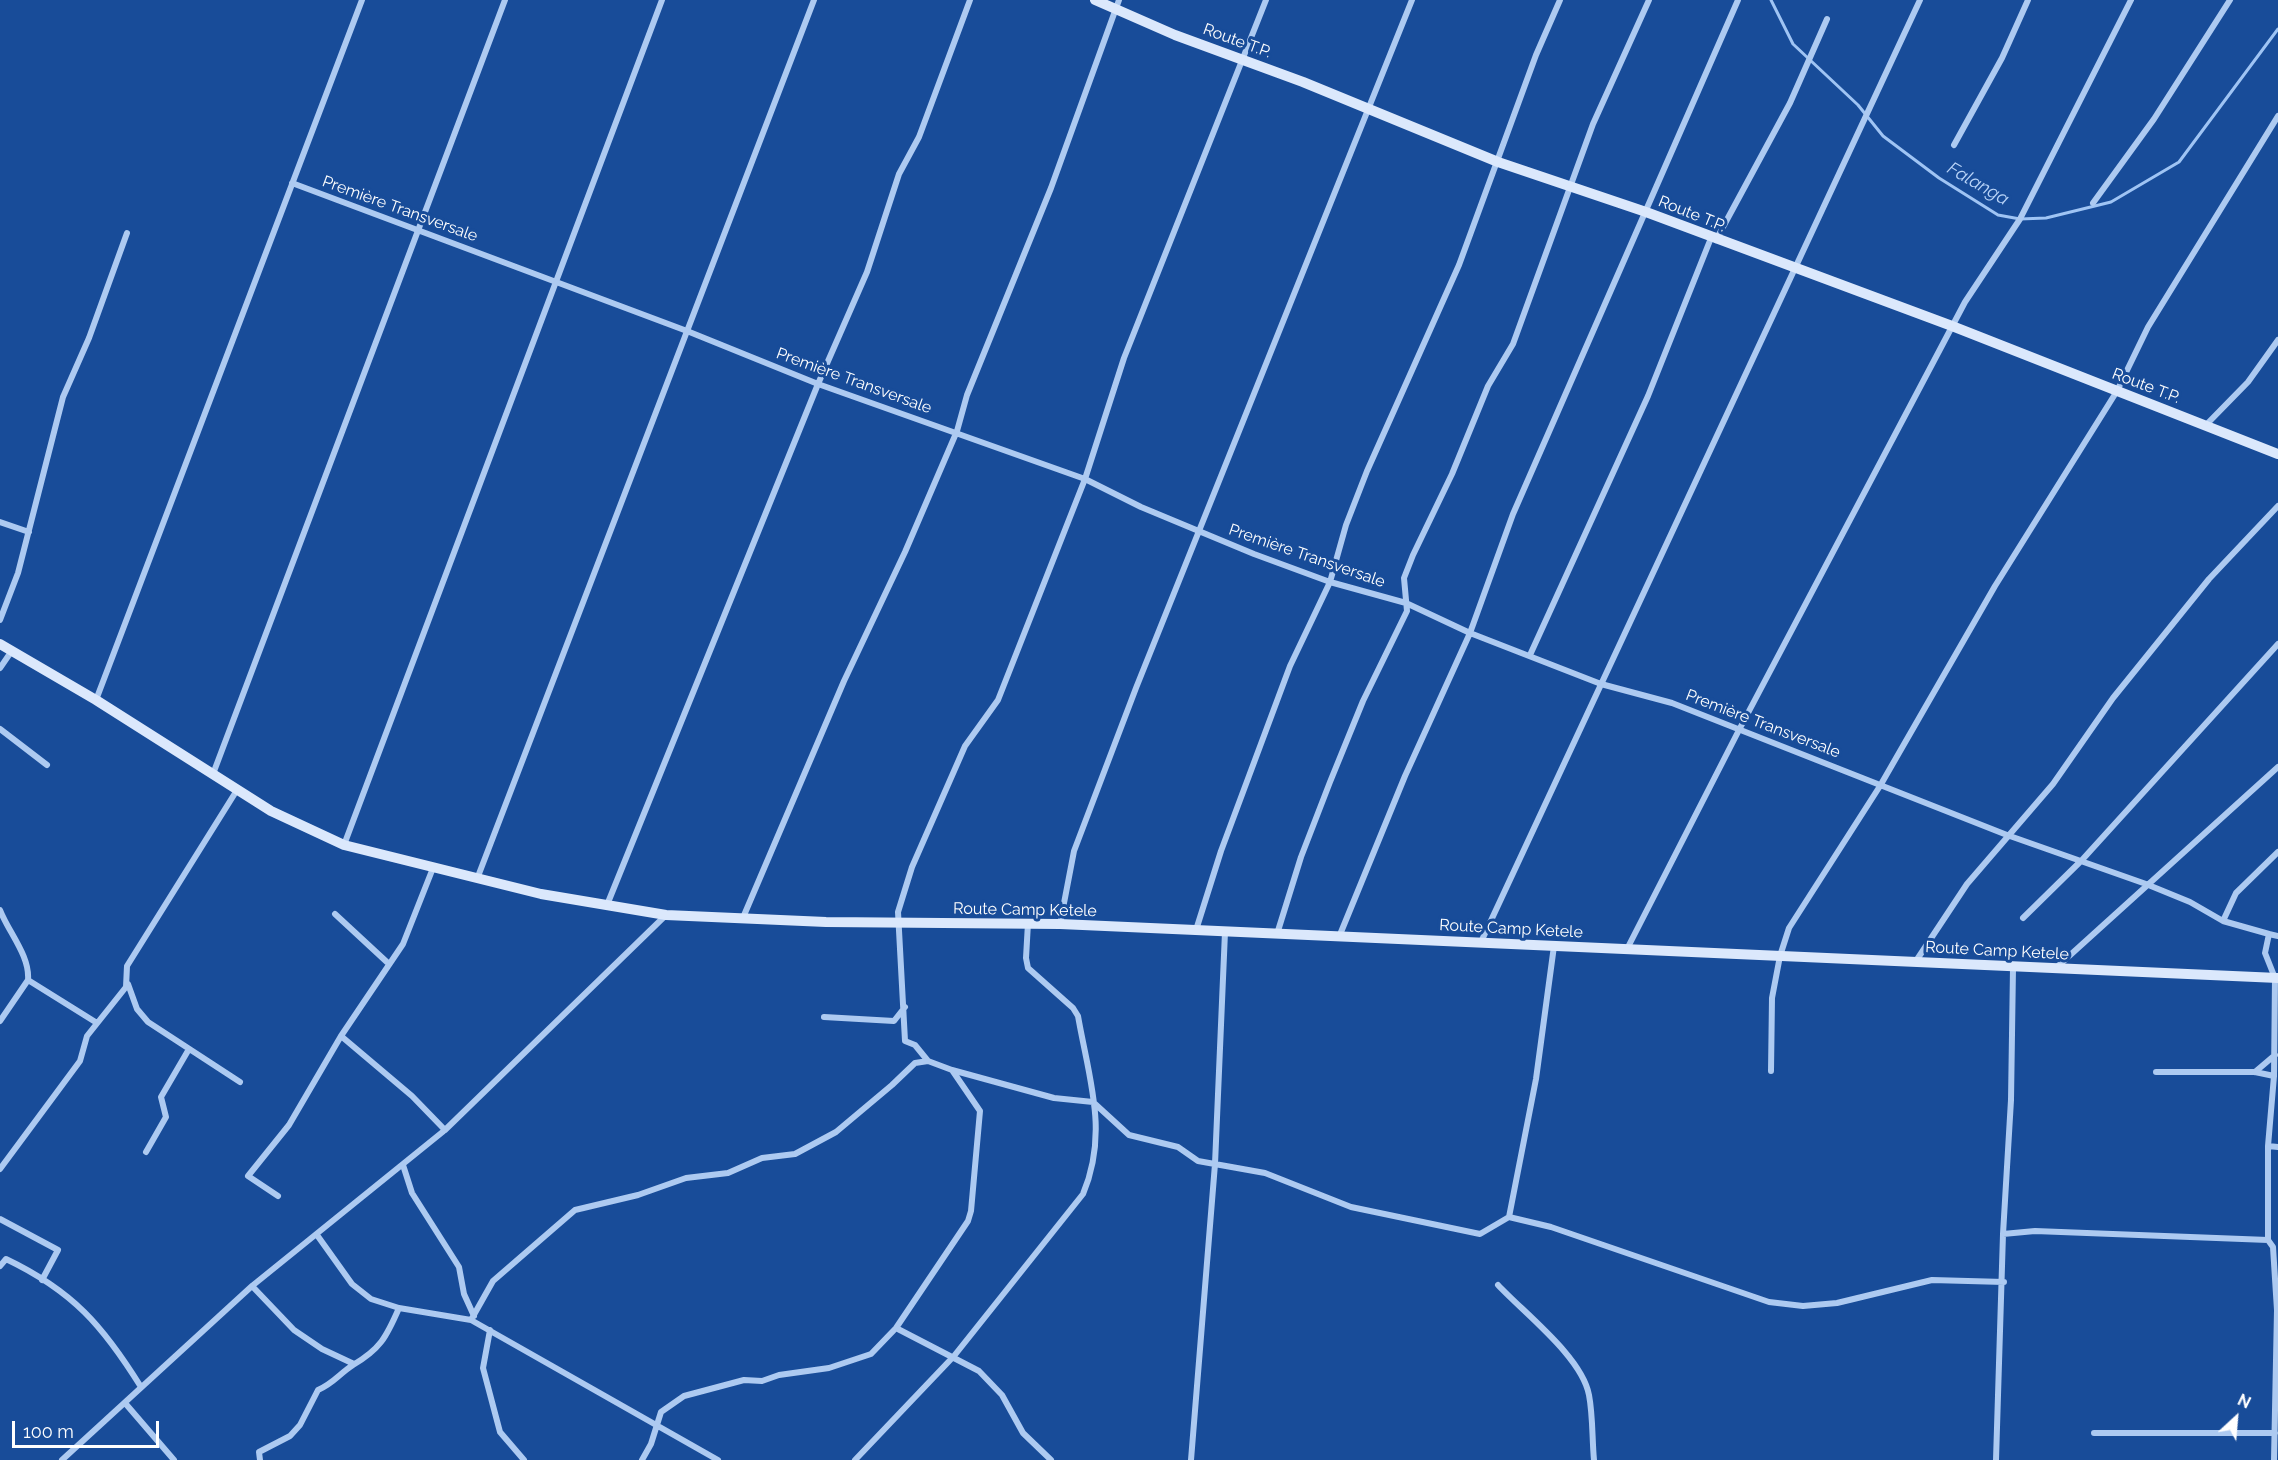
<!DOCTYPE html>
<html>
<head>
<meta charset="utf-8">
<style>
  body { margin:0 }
  #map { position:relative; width:2278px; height:1460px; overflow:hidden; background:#184c99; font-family:Raleway,sans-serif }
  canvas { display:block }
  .north { position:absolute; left:2206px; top:1388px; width:60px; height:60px; -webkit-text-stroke:4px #184c99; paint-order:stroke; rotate:26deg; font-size:16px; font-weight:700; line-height:24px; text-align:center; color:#fff }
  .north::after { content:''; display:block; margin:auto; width:21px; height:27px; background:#fff; clip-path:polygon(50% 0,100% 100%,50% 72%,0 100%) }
  .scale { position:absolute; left:12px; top:1421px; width:147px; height:27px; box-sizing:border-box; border:3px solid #fff; border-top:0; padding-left:8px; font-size:18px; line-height:21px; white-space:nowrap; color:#fff; -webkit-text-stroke:4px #184c99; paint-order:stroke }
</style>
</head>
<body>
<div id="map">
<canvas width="2278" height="1460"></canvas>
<div class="north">N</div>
<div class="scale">100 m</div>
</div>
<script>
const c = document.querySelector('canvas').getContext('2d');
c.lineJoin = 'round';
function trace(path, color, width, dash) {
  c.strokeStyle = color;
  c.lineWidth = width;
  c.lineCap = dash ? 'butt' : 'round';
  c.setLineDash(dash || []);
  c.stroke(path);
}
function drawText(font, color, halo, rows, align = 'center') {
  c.font = font + ' Raleway,sans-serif';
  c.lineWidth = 6;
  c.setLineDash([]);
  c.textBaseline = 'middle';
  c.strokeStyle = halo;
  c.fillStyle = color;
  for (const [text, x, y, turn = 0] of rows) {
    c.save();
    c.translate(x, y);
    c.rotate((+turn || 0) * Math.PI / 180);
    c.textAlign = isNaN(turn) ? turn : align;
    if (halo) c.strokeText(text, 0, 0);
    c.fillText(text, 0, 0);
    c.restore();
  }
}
trace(new Path2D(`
  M1771 0 1793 44 1858 105 1883 136 1939 178 1998 215 2020 219 2046 218 2111 202 2179 162 2278 29`), '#9fc4f4', 3);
trace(new Path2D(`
  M1954 145 2002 58 2028 0
  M292 183 687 331 818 384 1085 479 1141 507 1254 554 1330 582 1406 603 1470 633 1601 684 1672 703 2007 835 2146 884 2190 902 2223 921 2269 934 2265 953 2275 978 2274 1076 2268 1146V1240L2273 1247 2277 1310 2274 1460
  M2093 203 2154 119 2230 0
  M1716 240 1790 103 1827 19
  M2205 426 2248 382 2278 340
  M0 522 29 532
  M0 620 18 573 63 397 89 338 127 233
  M1530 655 1648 396 1711 238
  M0 668 11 652
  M96 700 362 0
  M0 729 47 765
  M213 774 505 0
  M344 845 662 0
  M477 879 814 0
  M607 905 818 384 867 272 899 174 919 137 970 0
  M0 910C9 933 30 956 28 980L0 1021
  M335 914 389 964
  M2023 918 2082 860 2278 644
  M742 920 844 681 905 552 957 431 967 395 1051 188 1119 0
  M2223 921 2236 893 2278 852
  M1060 924 1074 851 1136 688 1412 0
  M1196 930 1221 851 1290 666 1330 582 1346 525 1367 471 1459 265 1536 55 1560 0
  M1277 934 1301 857 1330 782 1363 701 1407 611 1404 578 1413 555 1452 474 1488 386 1513 344 1593 124 1649 0
  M2269 934 2278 936
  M1339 937 1405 776 1470 633 1513 514 1738 0
  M1481 942 1920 0
  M1627 949 1739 730 1965 302 2020 219 2131 0
  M1916 961 1967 884 2053 784 2113 698 2209 579 2278 506
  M2057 967 2278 767
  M28 980 97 1023
  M128 984 137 1009 148 1022 240 1082
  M824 1017 894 1021 905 1007
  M341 1036 412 1096 445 1130
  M952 1070 1054 1098 1093 1102 1129 1135 1178 1147 1198 1161 1265 1173 1351 1207 1480 1234 1509 1217 1551 1227 1769 1302 1803 1306 1837 1303 1932 1280 2004 1282
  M1771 1071 1772 998 1780 956 1789 928 1880 786 1995 586 2117 391 2148 327 2278 116
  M2156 1072H2255L2274 1076
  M2255 1072 2275 1055
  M2268 1146 2278 1147
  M146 1152 166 1117 161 1097 189 1049
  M403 1165 412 1193 459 1267 464 1294 474 1316
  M0 1169 80 1061 87 1036 126 987 127 966 237 790
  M278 1196 248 1176 289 1125 341 1036 403 944 433 868
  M1509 1217 1536 1079 1554 946
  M0 1219 58 1250 42 1280
  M2003 1234 2035 1231 2268 1240
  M317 1235 352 1284 371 1299 399 1308 471 1320 718 1460
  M0 1266 6 1259C73 1291 103 1326 141 1387
  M1498 1285C1524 1313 1582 1357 1589 1395 1593 1416 1592 1439 1594 1460
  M252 1286 294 1330 322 1349 354 1364
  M471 1320 493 1281 575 1210 638 1195 686 1178 728 1173 762 1158 795 1154 836 1132 892 1085 915 1063 928 1061
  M896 1328 979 1371 1002 1395 1023 1433 1051 1460
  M490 1330 483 1368 500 1432 524 1460
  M125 1403 174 1460
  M2094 1433H2275
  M62 1460 252 1286 445 1130 665 916
  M260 1460 259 1452 290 1436 300 1425 318 1390C334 1383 339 1374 353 1365 380 1349 386 1338 399 1308
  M642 1460 651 1444 661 1412 684 1396 744 1380 762 1381 779 1375 829 1368 871 1354 896 1328 968 1221 971 1211 980 1111 952 1070 928 1061 915 1045 905 1041 898 912 912 867 965 746 998 700 1085 479 1124 358 1266 0
  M855 1460 954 1356 1083 1194C1109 1132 1089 1079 1078 1016L1073 1008 1028 968 1026 958 1028 923
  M1191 1460 1215 1164 1225 932
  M1996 1460 2003 1234 2011 1100 2013 968`), '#adcaf1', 6);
trace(new Path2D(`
  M1095 0 1175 35 1303 82 1498 162 1646 212 1952 326 2278 454
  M0 644 96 700 271 811 344 845 541 894 666 915 826 922 1060 924 2278 978`), '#dbe8fc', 10);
drawText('16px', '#fff', '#184c99', [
  ["Route T.P.",1237,41,20],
  ["Première Transversale",400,209,20],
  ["Route T.P.",1692,214,22],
  ["Première Transversale",854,381,20],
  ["Route T.P.",2146,386,21],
  ["Première Transversale",1307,556,19],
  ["Première Transversale",1763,724,21],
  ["Route Camp Ketele",1025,910,1],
  ["Route Camp Ketele",1511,929,3],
  ["Route Camp Ketele",1997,951,3]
]);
drawText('italic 18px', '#b9d4f8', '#184c99', [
  ["Falanga",1978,184,30]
]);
</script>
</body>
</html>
